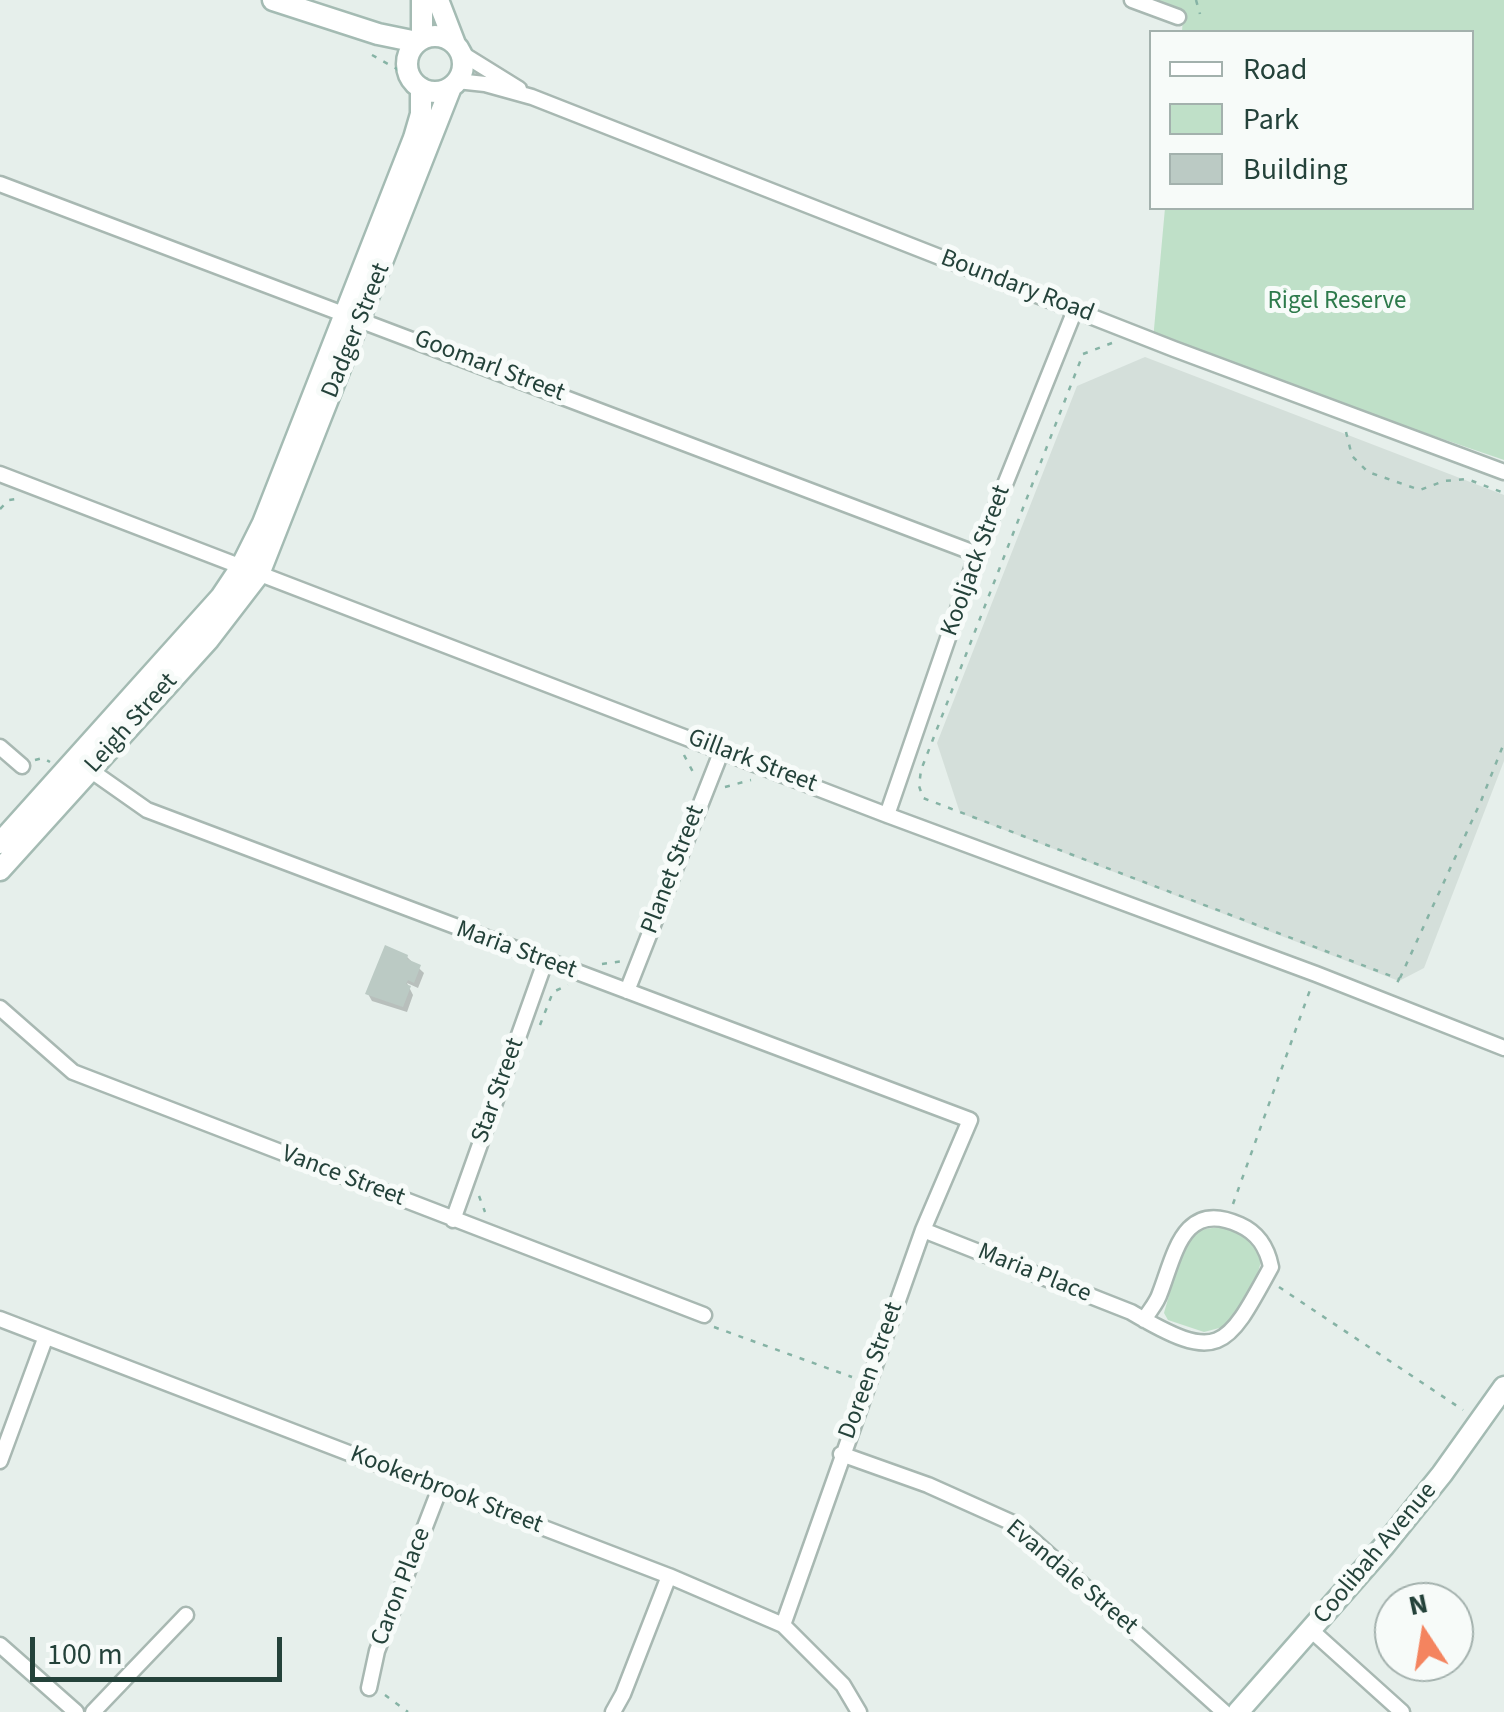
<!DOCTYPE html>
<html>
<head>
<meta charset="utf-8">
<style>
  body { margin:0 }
  #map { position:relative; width:1504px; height:1712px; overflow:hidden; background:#e6efeb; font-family:"Source Sans 3",sans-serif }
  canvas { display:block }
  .legend { position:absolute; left:1149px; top:30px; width:325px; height:180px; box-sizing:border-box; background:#f7fbf9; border:2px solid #a3b1ad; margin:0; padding:12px 18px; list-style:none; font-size:30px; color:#24423a }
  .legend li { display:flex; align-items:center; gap:20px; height:50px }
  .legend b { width:50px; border:2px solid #a3b1ad }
  .north { position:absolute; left:1374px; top:1582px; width:100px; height:100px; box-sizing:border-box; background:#f7fbf9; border:2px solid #a3b1ad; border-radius:50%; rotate:348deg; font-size:28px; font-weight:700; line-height:40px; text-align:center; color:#24423a }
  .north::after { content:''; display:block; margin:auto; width:35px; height:45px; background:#f4845f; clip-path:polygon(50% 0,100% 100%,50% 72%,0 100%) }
  .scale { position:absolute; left:30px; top:1637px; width:252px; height:45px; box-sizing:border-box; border:5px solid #24423a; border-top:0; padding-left:12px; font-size:30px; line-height:35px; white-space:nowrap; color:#24423a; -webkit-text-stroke:8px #f7fbf9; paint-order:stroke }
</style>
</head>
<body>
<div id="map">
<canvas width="1504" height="1712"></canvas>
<ul class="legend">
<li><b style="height:12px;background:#fff"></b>Road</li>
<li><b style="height:28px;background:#bfe0c8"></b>Park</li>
<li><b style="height:28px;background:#bbcac4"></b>Building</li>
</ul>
<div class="north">N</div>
<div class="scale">100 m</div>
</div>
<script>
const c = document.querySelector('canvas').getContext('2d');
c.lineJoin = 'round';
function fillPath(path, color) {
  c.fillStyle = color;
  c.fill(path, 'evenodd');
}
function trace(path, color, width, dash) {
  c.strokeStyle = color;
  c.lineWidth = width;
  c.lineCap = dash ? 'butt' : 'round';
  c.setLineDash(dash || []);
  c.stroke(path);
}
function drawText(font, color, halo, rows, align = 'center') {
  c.font = font + ' "Source Sans 3",sans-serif';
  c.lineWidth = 10;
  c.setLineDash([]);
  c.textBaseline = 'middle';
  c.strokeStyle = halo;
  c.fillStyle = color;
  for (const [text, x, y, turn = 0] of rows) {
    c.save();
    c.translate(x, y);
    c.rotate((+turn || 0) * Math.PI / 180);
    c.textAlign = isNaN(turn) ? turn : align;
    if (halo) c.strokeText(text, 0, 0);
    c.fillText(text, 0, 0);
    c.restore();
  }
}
fillPath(new Path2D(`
  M1145 357 1504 495V761L1424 968 1399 981 960 813 937 743 1077 386Z`), '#d4dfda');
fillPath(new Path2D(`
  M1137 0H1504V460L1153 340 1165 208H1472V32H1182L1183 16Z
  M1221 1227C1268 1241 1270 1256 1246 1295 1239 1306 1232 1318 1223 1327L1204 1332 1168 1320 1164 1313C1170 1294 1182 1242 1198 1232 1204 1228 1214 1228 1221 1227Z`), '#bfe0c8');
fillPath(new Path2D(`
  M407 957 424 973 418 988 407 983 413 995 407 1012 372 1001 368 994Z`), '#0003');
fillPath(new Path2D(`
  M385 945 408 955 407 959 421 965 414 983 408 980 406 984 411 986 403 1007 365 994Z`), '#bbcac4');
const street = new Path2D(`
  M1132 0 1178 17
  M461 53 519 89
  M457 81 485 84 532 97 1174 349 1504 472
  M0 184 977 554
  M0 474 887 815 1316 974 1504 1048
  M0 747 22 766
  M83 765 147 810 970 1120 923 1230 783 1625
  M887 815 977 554 1075 310
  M627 991 722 750
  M0 1008 73 1072 704 1315
  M453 1220 545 962
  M923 1230 1131 1312C1219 1364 1226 1350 1271 1267 1267 1247 1258 1233 1240 1225 1183 1199 1175 1254 1160 1293 1157 1303 1149 1311 1144 1320
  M0 1319 669 1576 783 1625 843 1685 859 1712
  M841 1454 928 1485 1015 1524 1224 1712
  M0 1461 45 1339
  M1312 1631 1402 1712
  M0 1645 76 1712
  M369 1688 377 1651 440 1488
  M93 1712 186 1615
  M613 1712 623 1694 669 1576`);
const secondary = new Path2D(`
  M273 0 378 34 417 42
  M438 0 455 44
  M407 64a28 28 0 1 1 56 0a28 28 0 1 1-56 0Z
  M422 39V0
  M0 843 221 597 241 567 263 523 414 138 421 114V88
  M0 870 209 639 259 574 451 87
  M1238 1712 1384 1546 1442 1474 1504 1387`);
trace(street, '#a8b8b2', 19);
trace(secondary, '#a4bbb3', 25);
trace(new Path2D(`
  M1196 0 1200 14
  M372 55 397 69 404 80
  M1112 343 1083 354 921 770 919 786 923 798 1399 979 1394 989
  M1346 432 1352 456 1368 472 1420 490 1444 481 1467 479 1504 493
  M0 509 9 500 16 499
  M684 755 694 774
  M35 760 43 758 50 762
  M725 787 751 780
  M602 964 623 961
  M1400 978 1481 801 1504 743
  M540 1025 553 992 568 985
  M479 1196 485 1212
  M1233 1204 1310 990
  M1279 1287 1463 1410
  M714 1327 852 1377
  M385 1695 408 1712`), '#86b3a5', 2.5, [5, 8]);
trace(street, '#fff', 14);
trace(secondary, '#fff', 20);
drawText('25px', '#24423a', '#f7fbf9', [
  ["Boundary Road",1017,287,21],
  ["Dadger Street",357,331,-68],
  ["Goomarl Street",489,367,21],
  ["Kooljack Street",977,561,-70],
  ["Leigh Street",132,724,-48],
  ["Gillark Street",752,762,21],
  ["Planet Street",674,870,-69],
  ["Maria Street",516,951,20],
  ["Star Street",499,1091,-70],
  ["Vance Street",343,1177,21],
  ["Maria Place",1034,1274,22],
  ["Doreen Street",872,1371,-70],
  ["Kookerbrook Street",446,1491,21],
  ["Coolibah Avenue",1376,1554,-50],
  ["Evandale Street",1071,1578,40],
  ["Caron Place",402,1587,-69]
]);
drawText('25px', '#2d7a4b', '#f7fbf9', [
  ["Rigel Reserve",1337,303]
]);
</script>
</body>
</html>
